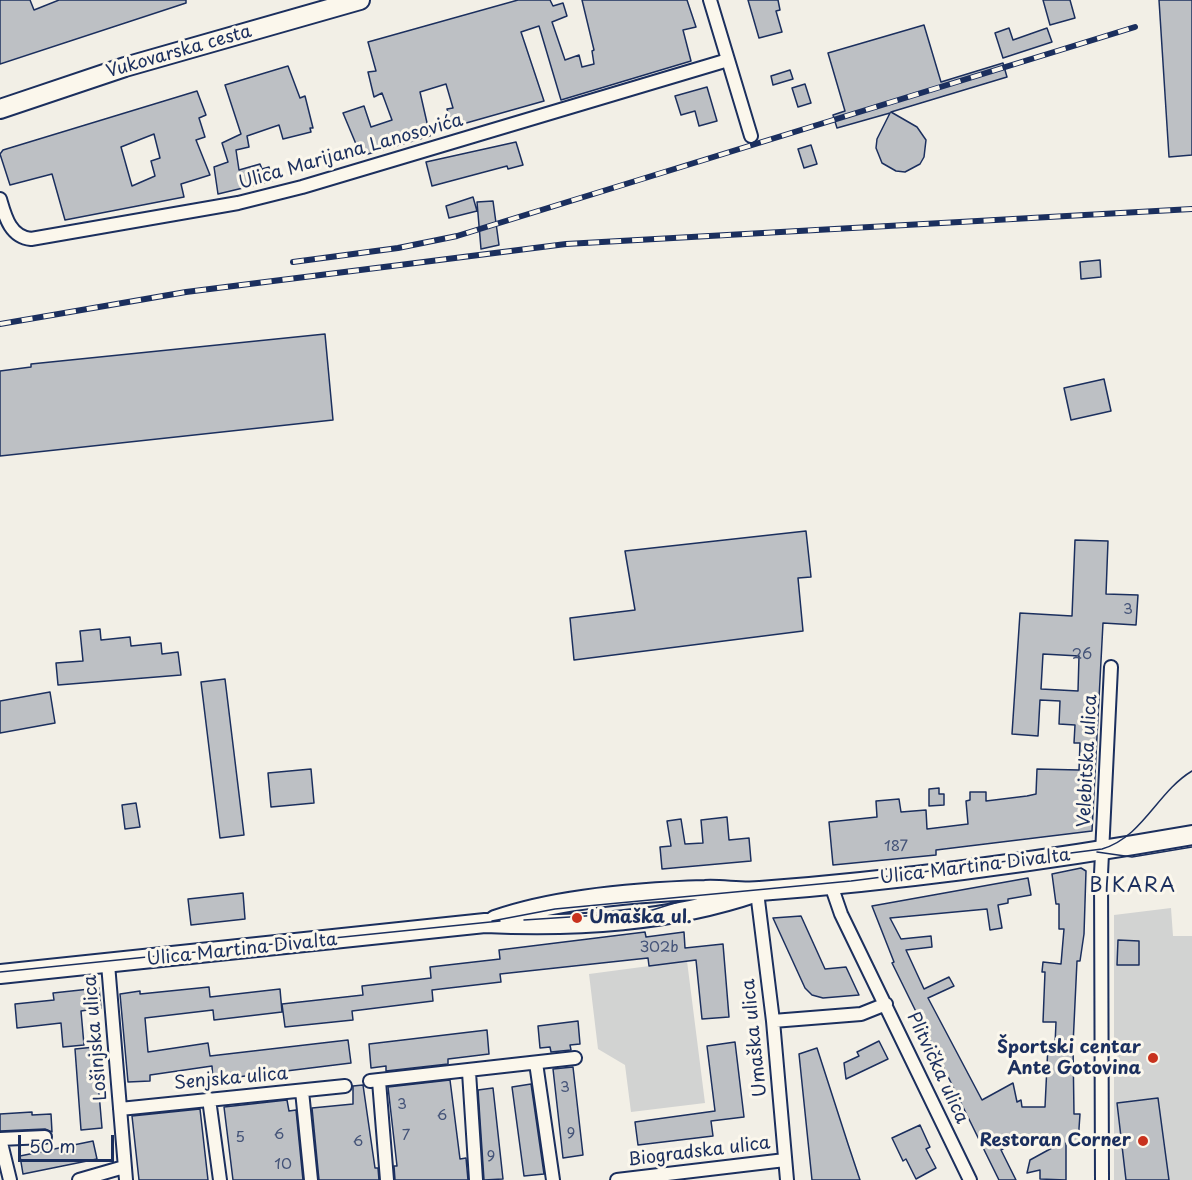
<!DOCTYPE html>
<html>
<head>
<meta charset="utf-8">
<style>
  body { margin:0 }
  #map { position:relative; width:1192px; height:1180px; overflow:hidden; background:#f2efe6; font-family:"Playpen Sans",sans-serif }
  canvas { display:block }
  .scale { position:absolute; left:18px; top:1135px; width:96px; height:27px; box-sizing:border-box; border:3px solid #1b2f5e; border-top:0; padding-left:8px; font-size:18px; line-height:21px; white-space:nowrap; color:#1b2f5e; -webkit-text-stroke:4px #fbf7ec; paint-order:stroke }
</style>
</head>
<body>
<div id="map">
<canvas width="1192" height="1180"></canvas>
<div class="scale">50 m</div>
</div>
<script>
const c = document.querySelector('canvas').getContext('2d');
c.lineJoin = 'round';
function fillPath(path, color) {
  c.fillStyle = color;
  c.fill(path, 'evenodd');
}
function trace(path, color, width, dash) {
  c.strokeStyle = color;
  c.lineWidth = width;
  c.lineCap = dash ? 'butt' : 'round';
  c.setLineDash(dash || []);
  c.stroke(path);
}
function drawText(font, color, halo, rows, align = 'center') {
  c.font = font + ' "Playpen Sans",sans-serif';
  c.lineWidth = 6;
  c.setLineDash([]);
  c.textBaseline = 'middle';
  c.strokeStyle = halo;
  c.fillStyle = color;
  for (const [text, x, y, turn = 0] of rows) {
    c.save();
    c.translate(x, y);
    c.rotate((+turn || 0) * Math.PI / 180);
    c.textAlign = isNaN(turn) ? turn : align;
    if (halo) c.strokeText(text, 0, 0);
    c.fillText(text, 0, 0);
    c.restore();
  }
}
fillPath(new Path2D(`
  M1171 908 1173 936H1192V1180H1114V915Z
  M687 961 705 1103 631 1112 625 1065 598 1049 589 974Z`), '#d2d3d2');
const building = new Path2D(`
  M0 0H30L34 10 59 0H186V3L0 64Z
  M518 0H550L553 6 563 3 567 16 552 22 565 60 579 55 582 67 594 64 592 51 594 50 582 0H687L696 27 683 30 691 61 561 100 539 26 521 32 544 101 452 127 447 109 453 108 446 84 420 92 430 136 361 156 343 113 364 106 371 127 392 120 382 93 374 97 368 72 376 71 368 42Z
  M748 0H778L780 10 776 11 782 32 759 38Z
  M1043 0H1070L1075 18 1050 25Z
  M1159 0H1192V155L1169 157Z
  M924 25 941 82 1003 63 1007 77 891 112 917 127 926 140 924 157 920 164 905 172 896 171 882 163 876 148 877 139 890 113 837 128 833 115 845 111 828 53Z
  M1009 28 1013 40 1047 28 1052 42 1003 58 995 33Z
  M288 66 300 98 305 96 313 128H310L311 132 283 139 279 125 247 136 249 147 236 150 239 170 260 164 262 169 269 167 272 181 218 194 214 167 228 162 222 143 241 134 225 85Z
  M790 70 793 79 773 85 771 76Z
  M805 84 811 103 798 107 792 88Z
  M707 87 717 121 699 126 695 111 681 115 675 96Z
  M197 91 206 115 199 118 205 137 196 140 210 175 181 184 184 197 65 220 52 174 10 185 0 154 3 150ZM154 134 160 158 151 161 155 176 132 186 121 147Z
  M516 142 523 165 508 169 507 166 432 186 426 162Z
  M811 145 817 164 804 168 798 149Z
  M473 197 477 211 449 218 446 206Z
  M493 201 499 245 481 249 477 202Z
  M1100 260 1101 277 1081 279 1080 262Z
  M325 334 333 420 0 456V371L31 367V364Z
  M1104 379 1111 411 1071 420 1064 388Z
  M806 531 811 577 798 578 803 631 574 660 570 618 635 610 625 551Z
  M1075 540 1108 541 1106 594 1138 595 1136 625 1103 623 1092 831 936 850V855L833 865 829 822 877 817 876 801 899 799 901 812 926 810 927 829 968 824 966 801 970 800V792H986V801L1027 796 1036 794 1037 769 1079 770 1080 743H1074L1075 725 1059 724 1060 701 1040 700 1038 736 1012 734 1020 613 1072 616ZM1043 654 1079 656 1078 691 1041 689Z
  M100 629 101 640 130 637 131 646 161 643 162 654 178 652 181 675 58 685 56 663 83 661 80 631Z
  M225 679 244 835 220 838 201 682Z
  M50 692 55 723 0 733V701Z
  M311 769 314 803 271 807 268 773Z
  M939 788V794H944V805L929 806V789Z
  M136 803 140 827 125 829 122 805Z
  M727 817 729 840 749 838 751 861 662 869 660 847 671 846 667 821 681 819 685 844 703 843 701 820Z
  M1081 868 1086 871 1084 934 1080 961H1077L1073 1045 1074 1114H1080L1078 1143H1066V1180L1040 1179V1170L1027 1173 1030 1160 1061 1143 1028 1142 1027 1135 1001 1150 1016 1180H999L892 963 894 962 872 906 1028 878 1031 895 1008 899V903L998 905 1002 928 990 930 987 909 890 918 901 939 931 936 932 947 906 950 924 989 949 977 954 986 928 998 982 1100 1013 1083 1017 1102 1021 1100 1022 1107H1045L1048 1045H1055L1056 1022H1043L1045 972H1042L1043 962 1061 964 1064 929H1059V904H1056L1052 874Z
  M243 893 245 919 191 925 188 899Z
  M801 916 825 969 846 967 859 995 823 998 812 995 805 988 773 918Z
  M645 932 646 937 684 932 685 948 723 944 729 1017 702 1019 696 960 649 966 648 958 500 974 501 982 432 990 433 1001 352 1011 353 1020 285 1027 282 1004 363 995 362 986 431 978 430 967 500 959 499 950Z
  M1118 940 1139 941V965H1117Z
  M209 987 210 997 280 989 282 1012 214 1020 213 1010 145 1018 148 1052 208 1043 210 1056 348 1040 351 1063 213 1080 212 1066 150 1075V1081L128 1082 120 994 140 991V994Z
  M99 988 101 1008 81 1011 84 1045 63 1047 61 1023 17 1028 15 1004 54 1000 53 993Z
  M578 1021 580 1044 570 1045 571 1050 551 1052 550 1047 540 1048 538 1026Z
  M487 1030 489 1054 448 1059V1064L386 1071V1066L371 1068 369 1044Z
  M879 1041 888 1059 846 1079 844 1063 859 1056 857 1052Z
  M735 1042 744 1117 711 1121 713 1136 638 1145 635 1122 715 1111 707 1046Z
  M95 1047 102 1128 81 1130 75 1049Z
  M817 1048 848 1144 860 1180H812L799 1054Z
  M573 1067 583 1155 563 1158 553 1069Z
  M450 1080 460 1159 466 1158 468 1180H395L394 1166H397L388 1087Z
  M531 1084 544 1174 524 1176 512 1087Z
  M363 1085 375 1168H378L379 1180H319L312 1108 353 1104V1086Z
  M493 1088 503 1179 484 1180 478 1090Z
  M1158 1098 1169 1180H1126L1117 1103Z
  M287 1100 289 1111 296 1110 303 1180H233L224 1107Z
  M200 1109 208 1180H139L132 1116Z
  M32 1112V1115L51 1114 52 1132 45 1129 0 1131V1114Z
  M920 1125 930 1147 926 1149 936 1168 916 1179 906 1159 903 1161 892 1138Z
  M93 1141 97 1159 23 1174 20 1156Z`);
fillPath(building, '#bdc0c4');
trace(building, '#1b2f5e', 1.5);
const street = new Path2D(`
  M710 0 751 136
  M0 199C5 216 10 237 31 239L238 203 302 187 728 60
  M831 885 841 914 970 1180
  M757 892 773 1021 787 1180
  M108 964 126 1180
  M773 1021 861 1014 886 1004
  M536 1063 553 1180
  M469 1072 476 1180
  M370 1081 575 1058
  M379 1081 387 1180
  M302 1091 311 1180
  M209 1099 220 1180
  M120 1109 345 1086
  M0 1139 45 1137
  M0 1139 10 1180
  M79 1180 124 1167
  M617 1180 785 1160
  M1102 1180 1101 874 1111 667`);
const secondary = new Path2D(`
  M0 109 125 67 360 0
  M495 920C558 898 638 892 705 890 723 889 742 893 760 891 904 880 1049 860 1192 835
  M0 974 485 923C577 927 669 922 757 892`);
trace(street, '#1b2f5e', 16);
trace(secondary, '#1b2f5e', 22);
trace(street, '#fbf7ec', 12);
trace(secondary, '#fbf7ec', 18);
trace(new Path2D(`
  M1097 852 1132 857 1192 847
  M524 920 646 912 678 902
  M492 921 555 909 851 881 1102 849C1143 837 1157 792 1192 771
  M0 972 500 921`), '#1b2f5e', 1.5);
const rail = new Path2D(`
  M293 262 398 248 457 236 1135 27
  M0 324 186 292 566 244 1192 209`);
trace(rail, '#1b2f5e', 6);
trace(rail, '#fbf7ec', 4, [11]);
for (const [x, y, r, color] of [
  [577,918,6,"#c8321e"],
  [1153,1058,6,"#c8321e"],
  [1143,1141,6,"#c8321e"]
]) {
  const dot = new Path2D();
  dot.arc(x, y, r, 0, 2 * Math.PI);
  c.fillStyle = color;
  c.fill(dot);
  trace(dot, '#fbf7ec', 2);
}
drawText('15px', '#445378', null, [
  ["3",1128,610],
  ["26",1082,655],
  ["187",896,847],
  ["302b",659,948],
  ["3",565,1088],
  ["3",402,1105],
  ["6",442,1116],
  ["9",571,1134],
  ["6",279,1135],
  ["7",406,1136],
  ["5",240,1138],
  ["6",358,1142],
  ["9",491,1157],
  ["10",283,1165]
]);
drawText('18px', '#1b2f5e', '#fbf7ec', [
  ["Vukovarska cesta",179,52,-16],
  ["Ulica Marijana Lanosovića",351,152,-16],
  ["Velebitska ulica",1088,761,-87],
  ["Ulica Martina Divalta",975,867,-7],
  ["Ulica Martina Divalta",242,950,-6],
  ["Lošinjska ulica",96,1038,-95],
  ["Umaška ulica",755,1038,-96],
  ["Plitvička ulica",937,1068,65],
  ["Senjska ulica",231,1079,-5],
  ["Biogradska ulica",699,1152,-7]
]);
drawText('bold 18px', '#1b2f5e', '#fbf7ec', [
  ["Umaška ul.",589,918,"left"],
  ["Športski centar",1141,1048],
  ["Ante Gotovina",1141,1069],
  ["Restoran Corner",1131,1141]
], 'right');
c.letterSpacing = '1.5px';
drawText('20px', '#1b2f5e', '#fbf7ec', [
  ["BIKARA",1133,886]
]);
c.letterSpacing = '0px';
</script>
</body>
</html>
